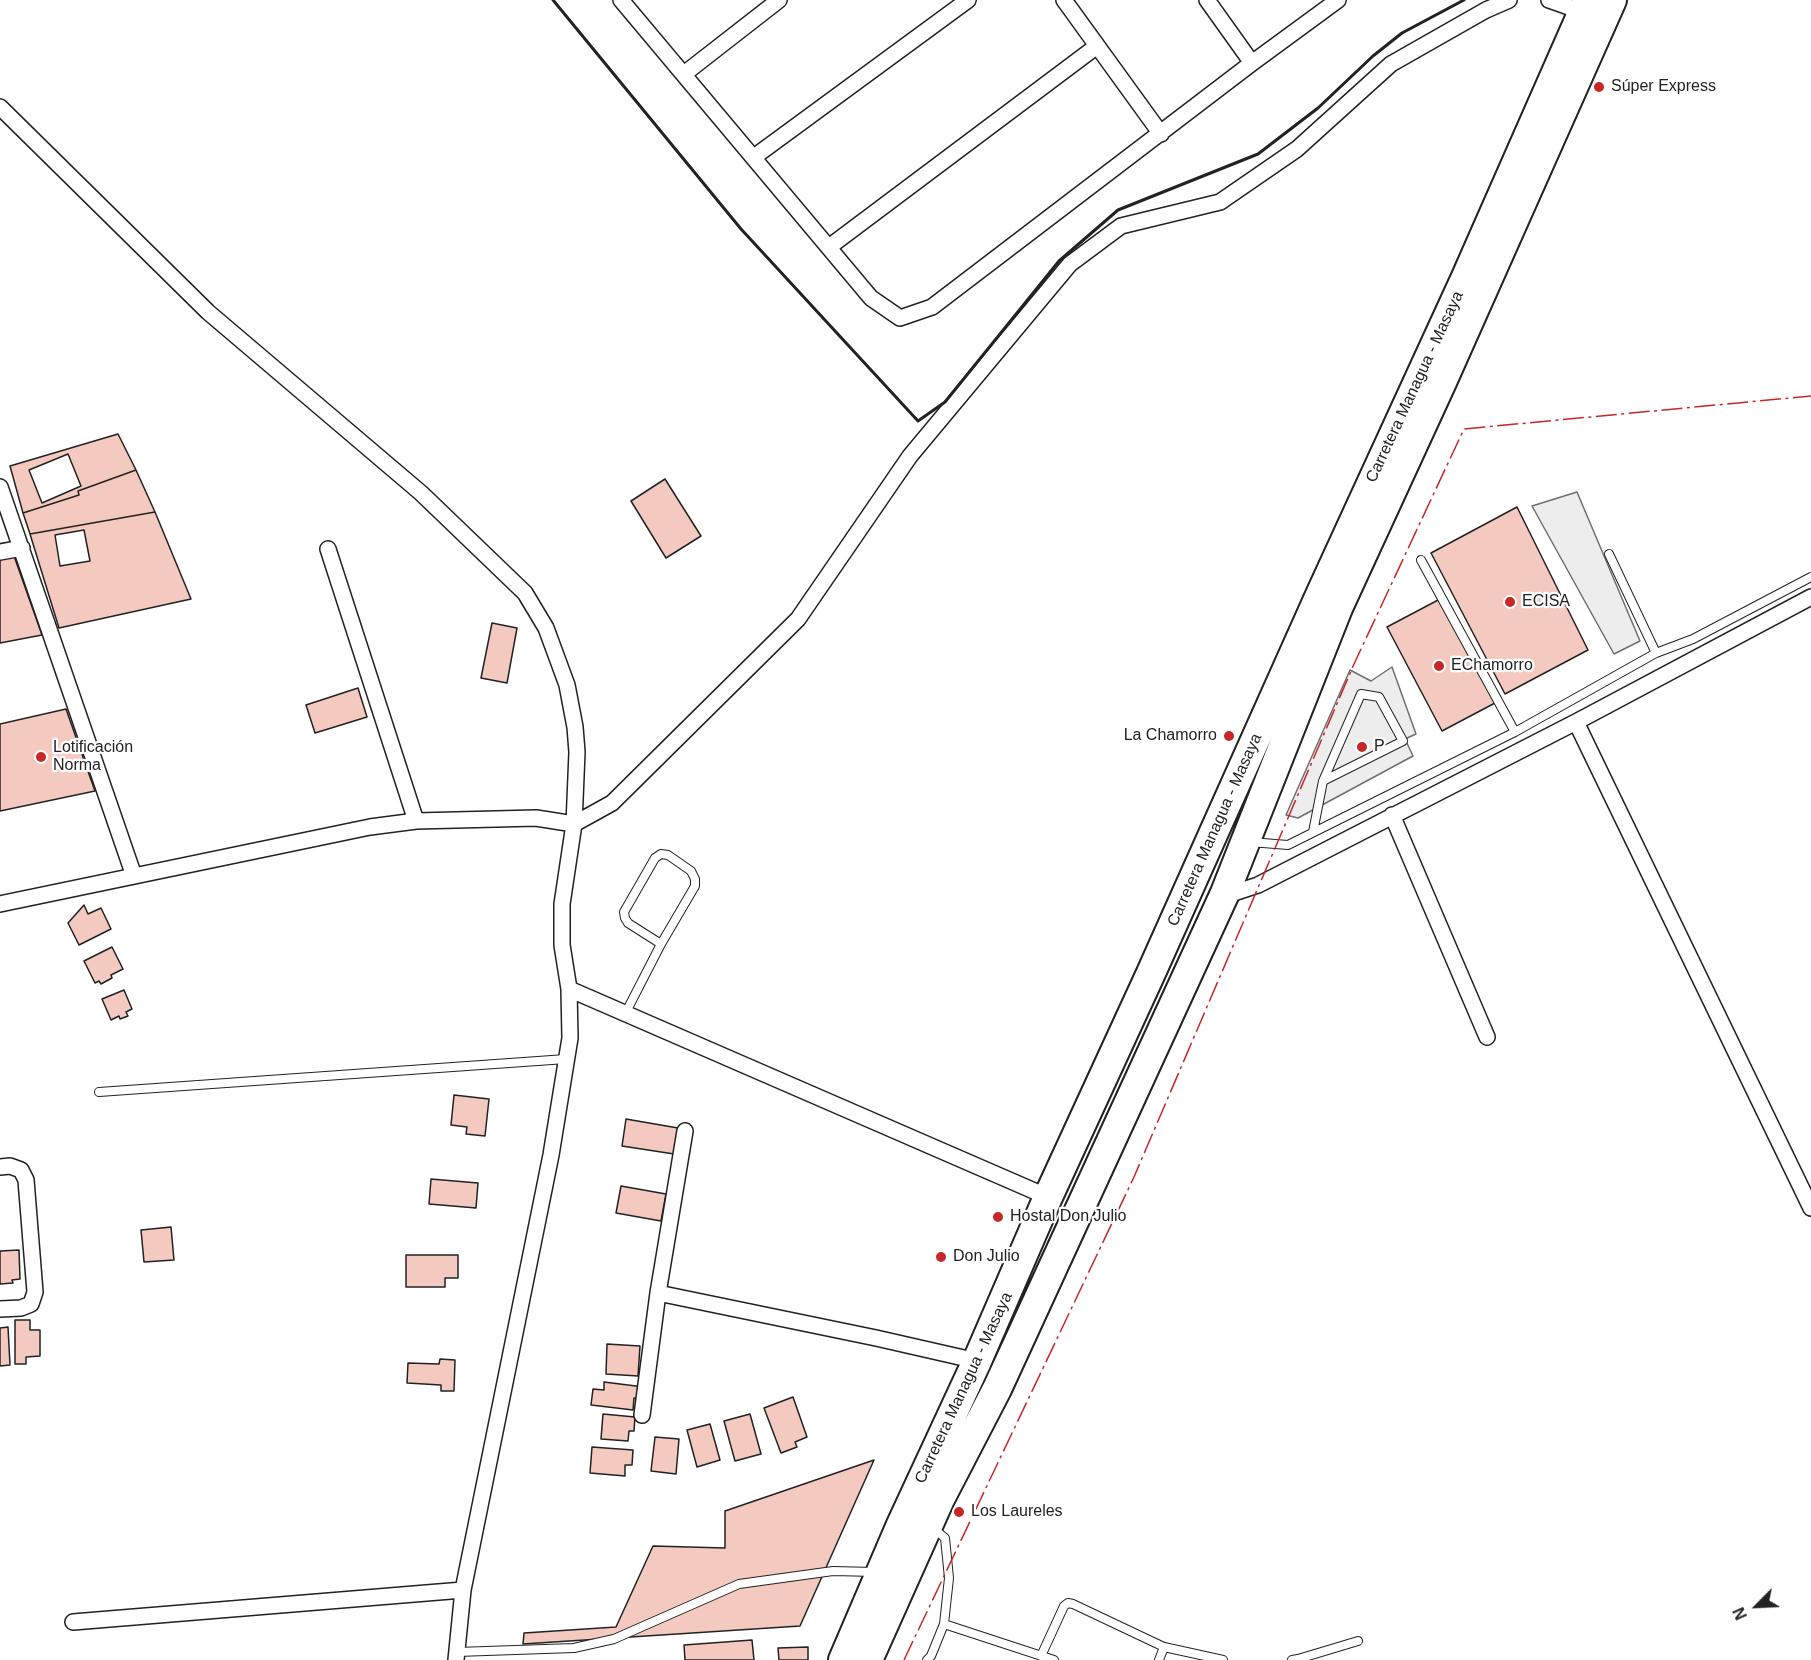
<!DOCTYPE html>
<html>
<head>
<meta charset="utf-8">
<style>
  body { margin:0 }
  #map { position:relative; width:1811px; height:1660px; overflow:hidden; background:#fff; font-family:Arial,sans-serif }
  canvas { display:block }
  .north { position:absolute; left:1727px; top:1576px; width:60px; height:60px; -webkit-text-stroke:4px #fff; paint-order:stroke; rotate:246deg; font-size:16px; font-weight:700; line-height:24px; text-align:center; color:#222 }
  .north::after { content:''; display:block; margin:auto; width:21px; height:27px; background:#222; clip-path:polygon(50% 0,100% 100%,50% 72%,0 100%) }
</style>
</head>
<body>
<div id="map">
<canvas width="1811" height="1660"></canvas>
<div class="north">N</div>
</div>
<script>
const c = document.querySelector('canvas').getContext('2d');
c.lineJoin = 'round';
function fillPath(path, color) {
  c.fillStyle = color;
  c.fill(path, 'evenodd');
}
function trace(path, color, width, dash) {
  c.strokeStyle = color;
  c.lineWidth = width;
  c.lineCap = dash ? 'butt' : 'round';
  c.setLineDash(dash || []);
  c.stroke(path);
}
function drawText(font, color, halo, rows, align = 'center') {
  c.font = font + ' Arial,sans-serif';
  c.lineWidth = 4.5;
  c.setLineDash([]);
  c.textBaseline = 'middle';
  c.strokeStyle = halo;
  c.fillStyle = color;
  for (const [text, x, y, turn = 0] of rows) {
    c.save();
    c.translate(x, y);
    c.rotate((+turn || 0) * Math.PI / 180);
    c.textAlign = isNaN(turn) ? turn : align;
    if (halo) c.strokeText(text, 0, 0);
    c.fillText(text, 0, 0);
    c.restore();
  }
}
const parking = new Path2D(`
  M1577 492 1640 641 1614 654 1532 506Z
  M1392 667 1416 734 1405 739 1413 756 1298 818 1286 815 1350 670 1371 681Z`);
fillPath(parking, '#ededed');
trace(parking, '#6f6f6f', 1.5);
const building = new Path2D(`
  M118 434 136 470 78 491 79 495 23 513 10 466Z
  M68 454 81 486 42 503 29 470Z
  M136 470 155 512 30 534 23 513 79 495 78 491Z
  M665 479 701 536 666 558 631 501Z
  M1517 507 1588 650 1505 694 1431 553Z
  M155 512 191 599 59 628 30 534Z
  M84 530 90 561 60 566 55 535Z
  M14 556 42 635 0 643V559Z
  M1440 599 1495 703 1442 731 1387 627Z
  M492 623 517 628 507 683 481 678Z
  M358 688 367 717 315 733 306 705Z
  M66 709 95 791 0 811V724Z
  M84 905 88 914 101 908 111 929 79 945 68 923Z
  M112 947 123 969 111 975 112 978 101 984 99 981 95 983 84 961Z
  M124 990 132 1009 126 1012 128 1016 120 1019 119 1016 111 1020 102 999Z
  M454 1095 489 1099 485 1136 466 1134 467 1127 451 1125Z
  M626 1119 678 1128 674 1154 622 1146Z
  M431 1179 478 1183 476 1208 429 1204Z
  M621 1186 666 1194 661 1221 616 1213Z
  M171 1227 174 1260 144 1262 141 1230Z
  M19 1250 20 1279 12 1280 13 1283 0 1284V1251Z
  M406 1255H458V1278H445V1287H406Z
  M15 1320H30V1330H40V1356L26 1357V1364H15Z
  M8 1327 10 1365 0 1366V1328Z
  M607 1344 640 1346 638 1376 606 1374Z
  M440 1359 455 1360 454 1391H441V1385L407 1383 408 1363 439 1364Z
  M604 1382 644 1387 643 1399 634 1398 633 1410 591 1405 593 1389 604 1390Z
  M793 1397 807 1437 795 1442 797 1447 781 1453 764 1408Z
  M603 1414 635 1417 634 1431H629L628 1441 601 1439Z
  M750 1414 761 1454 735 1461 724 1421Z
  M710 1424 720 1460 697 1467 687 1430Z
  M655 1437 679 1439 676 1474 651 1471Z
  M592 1447 633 1450 632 1465H625V1476L590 1473Z
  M874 1460 800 1626 523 1644 524 1633 616 1627 653 1546 725 1548V1511Z
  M752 1640 754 1660H685L684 1645Z
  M808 1647V1660H779L778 1648Z`);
fillPath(building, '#f3c9c0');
trace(building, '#222', 1.5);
const lane = new Path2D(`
  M1656 653 1693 639 1811 577
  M1515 732 1656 653 1609 554
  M1313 832 1323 781 1361 694 1379 697 1403 741 1323 781
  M1250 842 1288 845 1515 732 1421 560
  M625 1014 661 944 695 886V879L691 871 668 855 661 854 655 858 624 912 625 918 628 923 661 944
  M99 1092 566 1059
  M944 1624 1054 1660
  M457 1652 574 1648 614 1639 739 1584 833 1571 875 1572
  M1041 1656 1064 1606 1068 1603 1073 1604 1164 1647 1223 1660
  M927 1660 931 1656 944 1624 949 1578 945 1538 933 1528
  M1159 1660 1164 1647
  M1292 1660 1298 1659 1358 1641`);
const street = new Path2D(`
  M621 0 871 298 900 318 932 307 1252 63 1338 0
  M1064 0 1161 134
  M1207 0 1252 63
  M1549 0 1583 12
  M684 74 779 0
  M0 107 208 312 421 493 525 593 546 628 567 685 575 727 577 752 574 824 536 818 416 821 370 827 0 904
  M754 157 968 0
  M829 247 1097 46
  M0 487 134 876
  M328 549 416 821
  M0 552 22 548
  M1576 722 1811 1208
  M1392 815 1487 1037
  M1225 893 1237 892 1258 885 1576 722 1811 597
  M569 989 1048 1197
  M685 1131 658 1293 876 1338 977 1361
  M0 1167 10 1166 21 1170 26 1180 35 1292 31 1304 21 1308 0 1309
  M642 1415 658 1293
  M73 1622 463 1590
  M456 1660 463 1590 551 1155 570 1038 569 989 562 945V904L574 824 612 803 798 619 910 456 1070 264 1121 226 1220 202 1297 149 1391 64 1486 10 1509 0`);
const highway = new Path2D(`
  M843 1660 900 1527 977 1361 1048 1197 1151 973 1320 595 1466 277 1588 0
  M868 1660 940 1499 997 1389 1225 893 1338 608 1442 382 1612 0`);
trace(lane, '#222', 10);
trace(street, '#222', 18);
trace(highway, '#222', 32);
trace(lane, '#fff', 8);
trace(street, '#fff', 15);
trace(highway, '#fff', 28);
trace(new Path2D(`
  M553 0 741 229 918 421 945 402 1059 261 1118 210 1258 154 1318 108 1373 56 1402 33 1464 0`), '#222', 3);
trace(new Path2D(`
  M904 1660 1134 1177 1354 664 1464 429 1811 396`), '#c62828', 1.5, [21, 4.5, 3, 4.5]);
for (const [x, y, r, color] of [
  [1599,87,6,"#c62828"],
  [1510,602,6,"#c62828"],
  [1439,666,6,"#c62828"],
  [1229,736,6,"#c62828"],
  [1362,747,6,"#c62828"],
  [41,757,6,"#c62828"],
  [998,1217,6,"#c62828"],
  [941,1257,6,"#c62828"],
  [959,1512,6,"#c62828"]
]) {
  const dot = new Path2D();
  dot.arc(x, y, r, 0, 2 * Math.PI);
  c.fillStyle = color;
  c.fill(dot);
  trace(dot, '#fff', 2);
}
drawText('16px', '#222', '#fff', [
  ["Súper Express",1611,87],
  ["ECISA",1522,602],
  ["EChamorro",1451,666],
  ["La Chamorro",1217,736,"right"],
  ["P",1374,747],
  ["Lotificación",53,748],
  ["Norma",53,766],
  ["Hostal Don Julio",1010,1217],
  ["Don Julio",953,1257],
  ["Los Laureles",971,1512]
], 'left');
drawText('16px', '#222', '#fff', [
  ["Carretera Managua - Masaya",1415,387,-65],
  ["Carretera Managua - Masaya",1215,830,-66],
  ["Carretera Managua - Masaya",964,1388,-65]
]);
</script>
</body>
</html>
